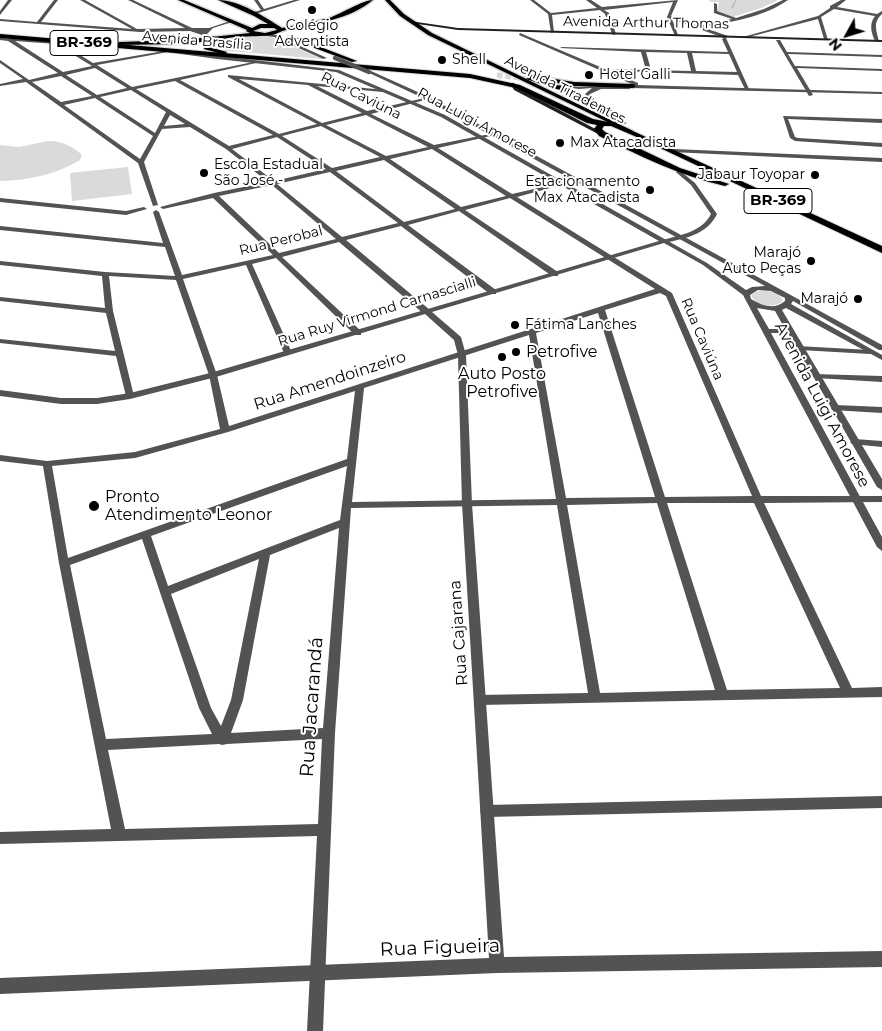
<!DOCTYPE html>
<html>
<head>
<meta charset="utf-8">
<style>
  body { margin:0 }
  #map { position:relative; width:882px; height:1031px; overflow:hidden; background:#fff; font-family:Montserrat,sans-serif }
  canvas { display:block }
  .north { position:absolute; left:822px; top:10px; width:50px; height:50px; -webkit-text-stroke:4px #fff; paint-order:stroke; rotate:231deg; font-size:14px; font-weight:700; line-height:20px; text-align:center; color:#000 }
  .north::after { content:''; display:block; margin:auto; width:18px; height:22px; background:#000; clip-path:polygon(50% 0,100% 100%,50% 72%,0 100%) }
</style>
</head>
<body>
<div id="map">
<canvas width="882" height="1031"></canvas>
<div class="north">N</div>
</div>
<script>
const c = document.querySelector('canvas').getContext('2d');
c.lineJoin = 'round';
function fillPath(path, color) {
  c.fillStyle = color;
  c.fill(path, 'evenodd');
}
function trace(path, color, width, dash) {
  c.strokeStyle = color;
  c.lineWidth = width;
  c.lineCap = dash ? 'butt' : 'round';
  c.setLineDash(dash || []);
  c.stroke(path);
}
function drawText(font, color, halo, rows, align = 'center') {
  c.font = font + ' Montserrat,sans-serif';
  c.lineWidth = 4;
  c.setLineDash([]);
  c.textBaseline = 'middle';
  c.strokeStyle = halo;
  c.fillStyle = color;
  for (const [text, x, y, turn = 0] of rows) {
    c.save();
    c.translate(x, y);
    c.rotate((+turn || 0) * Math.PI / 180);
    c.textAlign = isNaN(turn) ? turn : align;
    if (halo) c.strokeText(text, 0, 0);
    c.fillText(text, 0, 0);
    c.restore();
  }
}
fillPath(new Path2D(`
  M710 0H736L733 3 738 0H778L764 7 733 17 716 12 719 2H709Z
  M242 36 272 37 322 59 217 50 210 47 212 43 222 39Z
  M48 141C60 140 74 147 82 155L80 160C55 175 29 180 0 181V145L19 147Z
  M128 167 132 194 72 201 70 173Z
  M758 291C767 290 780 291 783 301 775 309 755 307 751 295Z`), '#dadada');
trace(new Path2D(`
  M732 8 736 0`), '#a1a1a1', 1);
trace(new Path2D(`
  M497 75 529 79`), '#d9d9d9', 5.5, [5.5, 3]);
const primary = new Path2D(`
  M178 0H184L252 28 260 24H268L254 16 218 0C239 0 265 17 282 28 297 25 314 22 329 18 341 14 363 0 373 0 349 20 316 23 286 30 281 31 277 34 272 35 254 38 221 33 209 47L227 52 225 55 204 49 206 43 210 41 182 44 117 45 119 42 182 40 250 33 246 31 247 30ZM261 28H274L277 30 265 33 253 31Z
  M385 0H390L404 14 432 33 633 131 628 132 428 35 400 16Z
  M530 75 574 82 633 84 636 86 633 88 574 86 528 78Z`);
const trunk = new Path2D(`
  M0 34 470 74 520 85 593 119 619 124 566 92 526 79 529 77 571 89 626 123 620 125 882 246V253L639 138 611 126H604L602 129 605 132 680 168 729 184 725 186C680 176 640 156 599 136L594 129 597 125 587 123 516 88 470 78 0 38Z
  M288 36H292L357 61 352 62 288 38Z`);
trace(primary, '#dbdbdb', 3);
trace(trunk, '#dbdbdb', 2);
fillPath(new Path2D(`
  M8 0H12L0 15V11Z
  M54 0H58L41 22 132 29 80 0H85L137 29 185 28 128 0H133L192 28H209L230 21 232 22 213 28 207 34 219 38 217 40 190 31 140 32 0 21V19L37 22Z
  M254 0H258L264 9 294 0H300L252 15 251 13 261 10Z
  M530 0H534L551 13 597 8 586 0H591L602 7 678 0 671 16 698 26 732 19 714 13V3L717 4V11L736 18 764 9 783 0H788C764 17 731 22 702 27L728 36 726 38 749 89 747 90 745 89 738 75 614 71 612 70 614 69 646 70 641 52 560 48 562 47 728 52 722 39 724 38 672 19 678 35 675 36 667 17 673 2 604 10 609 13 616 34 614 35 612 34 605 14 600 10 552 15 554 32 551 33 548 14ZM646 52 687 53 691 71 651 70ZM692 53 729 54 737 72 696 71Z
  M841 0H846L837 7 877 14 882 11V14C872 23 877 31 879 42L875 41C871 32 869 24 875 16L834 9 821 17 828 40 824 39 818 19 745 38 743 37 818 16 830 8V6Z
  M0 38 59 42 93 63 170 50 168 52 97 65 132 87 258 61 256 63 180 80 279 134 317 124 228 77V75L385 90 383 92 317 86 367 111 429 97V99L371 114 434 145 495 133V135L438 148 512 194 565 182V184L517 197 672 293 761 496H882V502L764 503 852 688 882 687V697L480 705 476 703 474 700 476 697 480 695 588 693 557 505 351 508 335 733 323 1031H307L317 836 0 844V832L111 829 59 563 43 466 0 461V455L47 461 135 452 220 429 209 375 176 280 109 276 113 311 134 396 133 398H127L126 396 116 356 0 343V339L115 351 106 313 0 301V297L105 308 102 276 0 265V261L105 272 175 276 165 247 0 230V226L163 243 153 212 156 210 159 212 182 275 273 255 213 198 163 209 160 207 214 193 268 182 226 149 190 127 162 129 144 162 158 205 153 206 138 163 26 82 0 86V84L23 79 0 63V60L29 80 58 73 8 41 0 40ZM15 41 56 44 92 66 63 72ZM95 68 127 88 97 95 66 75ZM61 76 92 96 61 102 32 82ZM239 79 308 85 362 113 322 123ZM175 81 273 135 229 146 136 89ZM131 90 166 112 155 133 100 97ZM95 98 153 136 140 159 64 105ZM170 115 185 124 164 126ZM366 115 428 147 386 156 326 125ZM321 126 380 157 332 168 282 136ZM277 137 326 169 274 181 232 149ZM432 149 506 196 461 207 390 159ZM384 160 455 209 404 222 336 171ZM330 172 398 223 342 237 277 184ZM272 185 336 239 279 253 219 196ZM510 198 655 289 229 426 217 375 183 279 246 265 284 353 288 355 292 353 252 264 276 258 355 335H361V331L282 257 339 242 424 314H430V310L346 240 401 226 490 294H496V290L408 225 459 211 552 276H558V272L465 210ZM660 293 666 296 752 496 665 497 605 310ZM598 313 655 497 566 498 536 333ZM529 335 556 499 352 502 364 388ZM355 391 347 459 68 558 52 466 135 458 228 432ZM347 466 340 520 168 586 151 536ZM657 503 715 690 600 693 567 505ZM667 503H754L840 688 727 690ZM339 528 323 728 231 733 243 700 270 555ZM142 539 199 708 212 734 106 739 70 565ZM259 559 231 700 221 726 211 708 171 594ZM322 739 318 824 125 829 108 750 219 744 222 745 227 744Z
  M776 40H780L787 52 882 55V57L788 54 795 66 882 69V71L797 68 813 95 809 96Z
  M783 116 882 119V123L788 119 795 137 798 138 882 143V147L795 141 790 138Z
  M674 149 882 158V162L672 152V150Z
  M679 170 695 183 717 214C707 235 685 238 665 243L662 241 663 240C680 235 702 232 711 214L691 185 677 173 676 172Z
  M0 198 126 211 144 207 147 209 126 215 0 202Z
  M797 346 870 350 874 352 870 354 800 350H797Z
  M813 374 882 376V382L816 378 812 376Z
  M835 405 882 407V413L832 410 831 408Z
  M855 439 882 441V447L852 444 850 442Z
  M882 796V808L487 817 482 815 480 811 482 807 487 805Z`), '#535353');
fillPath(new Path2D(`
  M262 33 276 35 327 58 323 59 274 37 261 35Z
  M520 33 638 83V85L882 92V94L631 88 629 89H601L590 94 596 102 593 104 585 94 592 88 579 89 558 86 560 85 579 87 634 85 519 35Z
  M169 50 339 70 445 115 707 263 746 290 752 287 765 286 425 99 367 72 371 71 429 97 882 345V350H879L793 301 791 304 882 355V360L786 308 782 310 882 479V490L877 487 788 333H771L882 537V551L877 547 743 295 703 265 664 243 432 312 461 337 466 355 472 504 504 957 882 951V967L497 973 0 994V978L489 958 462 504 458 355 454 340 425 314 216 377 130 399 97 404H61L0 396V390L61 398H97L130 393 210 373 659 241 441 117 336 72 217 59 167 52ZM758 290 771 291 785 298V301C775 310 762 306 751 299L750 295ZM757 308 775 311 785 329H769Z`), '#535353');
fillPath(new Path2D(`
  M410 21 458 28 882 40V42L458 30 411 23Z
  M510 83H514L518 88 605 134 600 135 514 90Z`), '#202020');
fillPath(primary, '#000');
fillPath(trunk, '#000');
trace(new Path2D(`
  M335 58 369 72`), '#535353', 4.5);
for (const [x, y, r, color] of [
  [312,10,5,"#000"],
  [442,60,5,"#000"],
  [589,75,5,"#000"],
  [560,143,5,"#000"],
  [204,173,5,"#000"],
  [815,175,5,"#000"],
  [650,190,5,"#000"],
  [811,261,5,"#000"],
  [858,299,5,"#000"],
  [515,325,5,"#000"],
  [516,352,5,"#000"],
  [502,357,5,"#000"],
  [94,506,6,"#000"]
]) {
  const dot = new Path2D();
  dot.arc(x, y, r, 0, 2 * Math.PI);
  c.fillStyle = color;
  c.fill(dot);
  trace(dot, '#fff', 2);
}
drawText('14px', '#000', '#fff', [
  ["Avenida Arthur Thomas",646,23,1],
  ["Avenida Brasília",197,41,5],
  ["Avenida Tiradentes",565,90,27],
  ["Rua Caviúna",361,96,27],
  ["Rua Luigi Amorese",477,123,28],
  ["Rua Perobal",281,241,-14],
  ["Rua Ruy Virmond Carnascialli",377,312,-17],
  ["Rua Caviúna",702,339,67]
]);
drawText('14px', '#000', '#fff', [
  ["Colégio",312,26,"center"],
  ["Adventista",312,42,"center"],
  ["Shell",452,60],
  ["Hotel Galli",599,75],
  ["Max Atacadista",570,143],
  ["Escola Estadual",214,165],
  ["São José -",214,181],
  ["Jabaur Toyopar",805,175,"right"],
  ["Estacionamento",640,182,"right"],
  ["Max Atacadista",640,198,"right"],
  ["Marajó",801,253,"right"],
  ["Auto Peças",801,269,"right"],
  ["Marajó",848,299,"right"],
  ["Fátima Lanches",525,325]
], 'left');
for (const [x, y, w] of [
  [84,43,68],
  [778,201,68]
]) {
  const box = new Path2D();
  box.roundRect(x - w / 2, y - 12.5, w, 25, 4);
  c.fillStyle = '#fff';
  c.fill(box);
  trace(box, '#000', 1);
}
drawText('bold 15px', '#000', null, [
  ["BR-369",84,43],
  ["BR-369",778,201]
]);
drawText('16px', '#000', '#fff', [
  ["Petrofive",526,352],
  ["Auto Posto",502,374,"center"],
  ["Petrofive",502,392,"center"],
  ["Pronto",105,497],
  ["Atendimento Leonor",105,515]
], 'left');
drawText('16px', '#000', '#fff', [
  ["Rua Amendoinzeiro",330,381,-18],
  ["Avenida Luigi Amorese",822,405,62],
  ["Rua Cajarana",459,633,-94]
]);
drawText('19px', '#000', '#fff', [
  ["Rua Jacarandá",312,707,-86],
  ["Rua Figueira",440,948,-2]
]);
</script>
</body>
</html>
